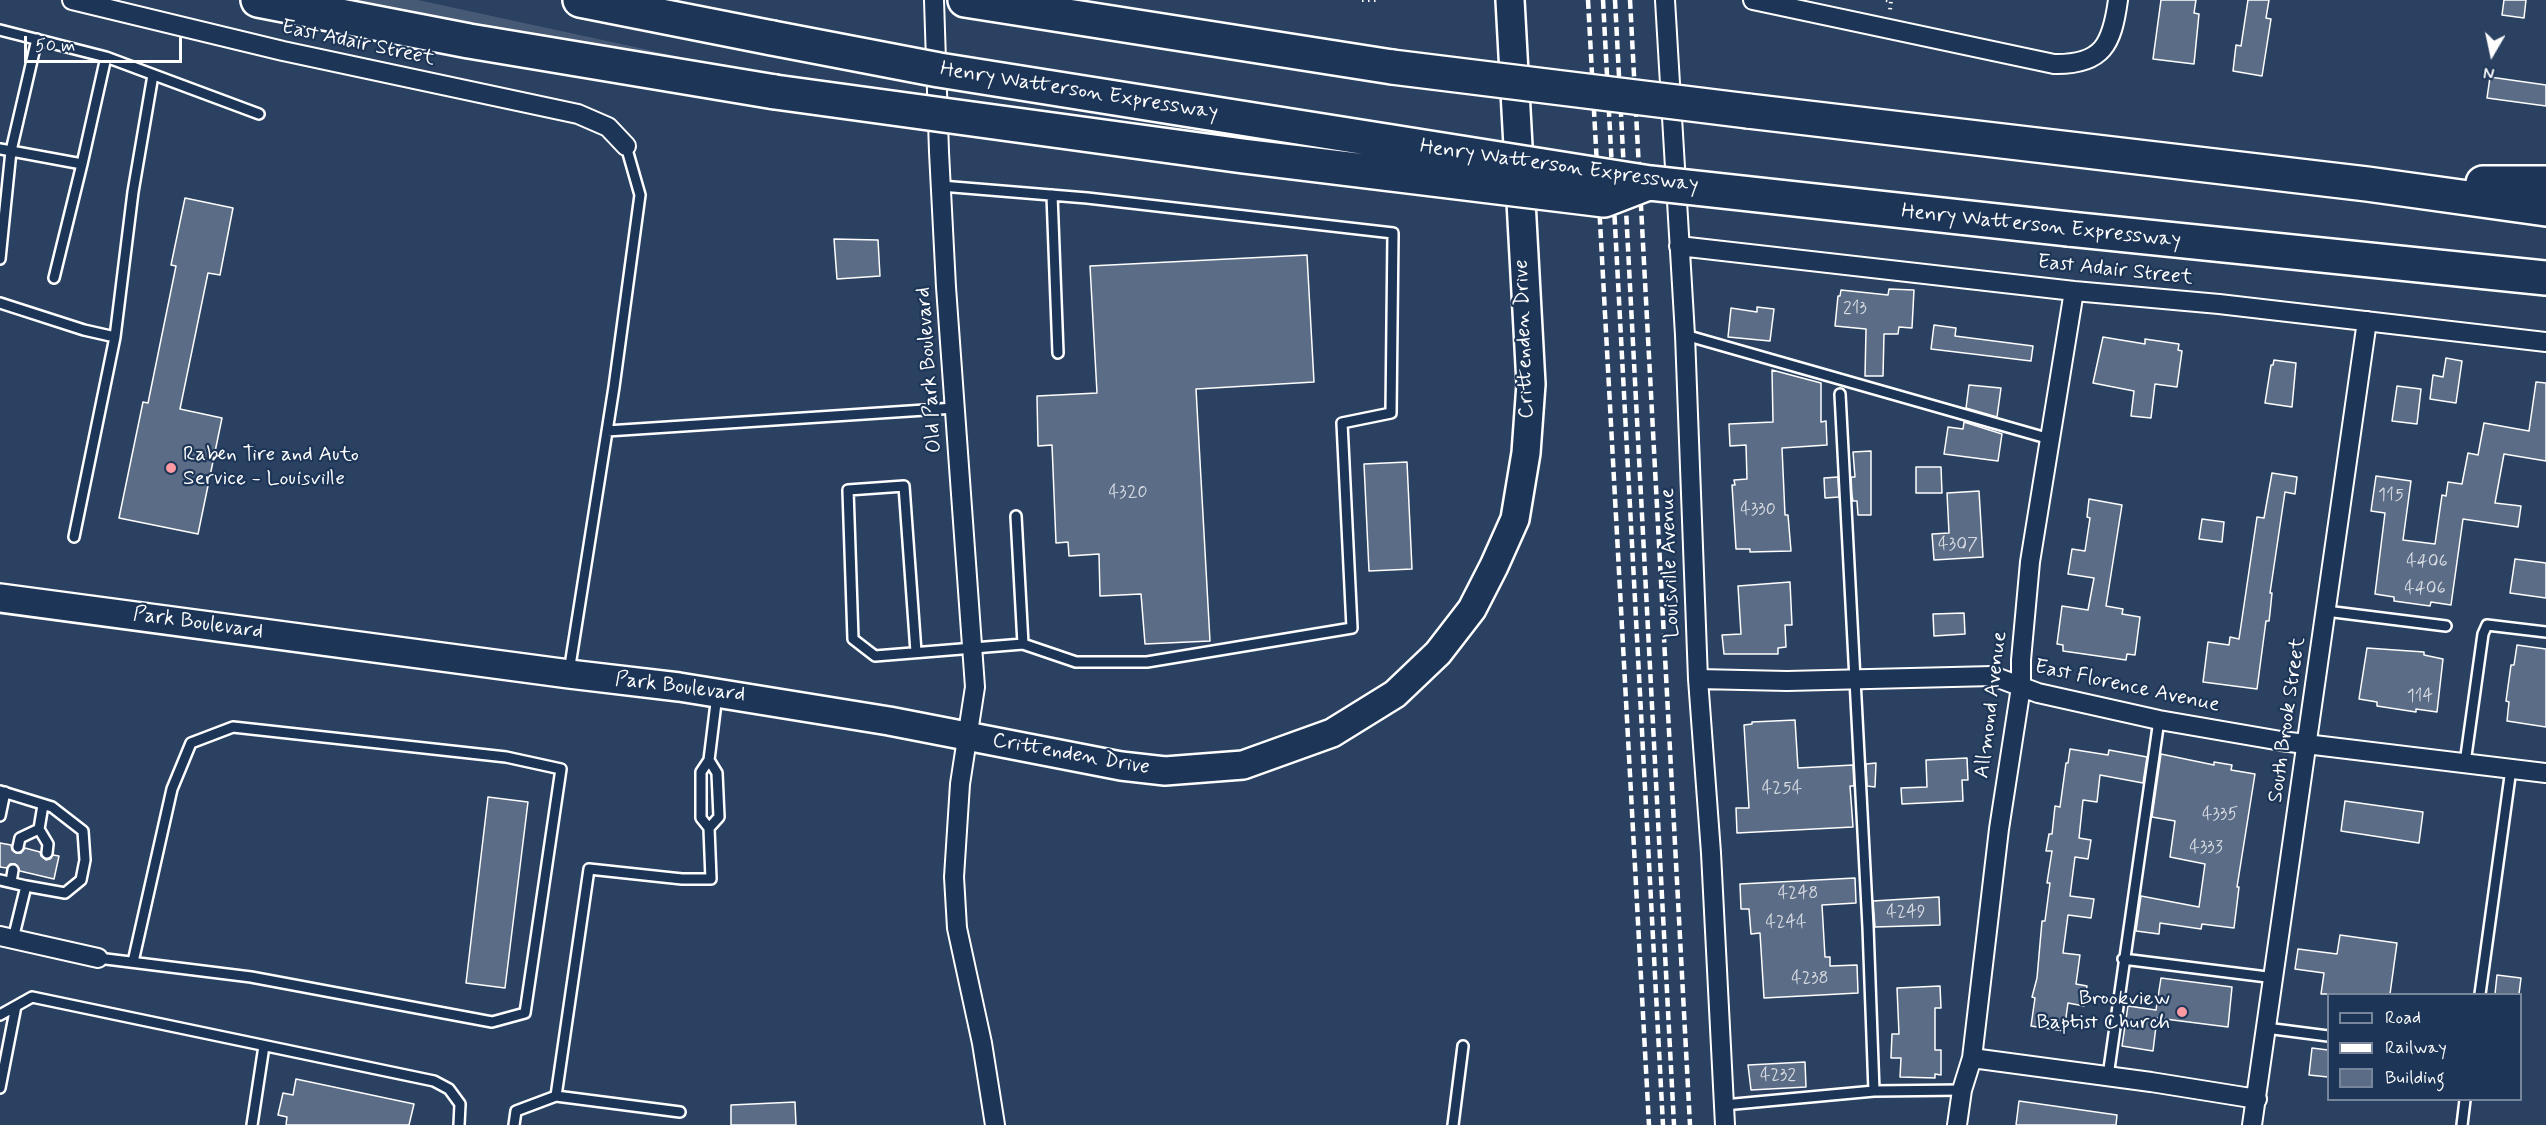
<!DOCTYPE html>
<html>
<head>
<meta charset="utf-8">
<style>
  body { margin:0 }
  #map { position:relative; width:2546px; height:1125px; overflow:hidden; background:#2a4161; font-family:Mynerve,sans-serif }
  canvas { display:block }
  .legend { position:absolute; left:2327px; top:993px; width:195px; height:108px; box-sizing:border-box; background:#1d3557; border:2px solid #77869a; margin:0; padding:8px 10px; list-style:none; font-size:18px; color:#fff }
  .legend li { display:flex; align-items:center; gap:12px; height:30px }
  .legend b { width:30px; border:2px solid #77869a }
  .north { position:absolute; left:2462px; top:24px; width:60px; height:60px; -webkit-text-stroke:4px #1d3557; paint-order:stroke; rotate:189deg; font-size:16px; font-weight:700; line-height:24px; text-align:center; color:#fff }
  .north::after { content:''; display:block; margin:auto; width:21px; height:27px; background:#fff; clip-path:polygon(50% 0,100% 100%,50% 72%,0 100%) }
  .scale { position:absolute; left:24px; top:36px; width:158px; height:27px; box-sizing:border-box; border:3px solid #fff; border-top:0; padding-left:8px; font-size:18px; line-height:21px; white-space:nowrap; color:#fff; -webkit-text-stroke:4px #1d3557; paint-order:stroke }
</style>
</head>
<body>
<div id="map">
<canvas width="2546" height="1125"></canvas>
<ul class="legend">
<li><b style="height:8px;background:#1d3557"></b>Road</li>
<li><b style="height:8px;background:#fff"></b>Railway</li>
<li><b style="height:16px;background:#5b6c86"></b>Building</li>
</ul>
<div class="north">N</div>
<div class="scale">50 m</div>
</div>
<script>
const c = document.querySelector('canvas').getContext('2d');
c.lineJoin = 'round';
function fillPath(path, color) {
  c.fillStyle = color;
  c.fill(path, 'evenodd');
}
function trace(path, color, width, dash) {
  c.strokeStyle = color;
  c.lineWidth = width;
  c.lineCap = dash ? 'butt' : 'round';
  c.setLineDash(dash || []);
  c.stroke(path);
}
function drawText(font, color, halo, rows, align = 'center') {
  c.font = font + ' Mynerve,sans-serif';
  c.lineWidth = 4.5;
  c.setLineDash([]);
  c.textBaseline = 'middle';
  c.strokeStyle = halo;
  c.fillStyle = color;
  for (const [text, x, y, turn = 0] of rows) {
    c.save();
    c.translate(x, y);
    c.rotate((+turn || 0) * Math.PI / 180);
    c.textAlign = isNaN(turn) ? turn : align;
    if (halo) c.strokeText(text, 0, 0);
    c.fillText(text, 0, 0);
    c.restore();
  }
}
fillPath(new Path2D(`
  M318 0H418L773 77Z`), '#465975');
const building = new Path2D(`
  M2161 0H2196L2194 13 2199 14 2194 64 2153 59Z
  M2248 0H2269L2266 18 2271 19 2262 76 2233 71 2236 45 2241 46Z
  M2504 0H2526L2524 18 2502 15Z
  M2490 77 2546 85V106L2487 98Z
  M185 198 233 208 220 275 208 273 180 409 222 418 198 534 119 518 143 402 148 403 176 266 171 265Z
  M834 239 878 240 880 276 837 279Z
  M1307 255 1314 382 1196 389 1210 641 1145 644 1141 594 1100 596 1099 554 1069 556 1068 542 1056 543 1052 445 1038 446 1037 396 1097 393 1090 266Z
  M1889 289 1914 290 1912 328 1899 327 1898 334H1884L1883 376H1865L1866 329 1835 326 1838 296H1840L1841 290 1888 295Z
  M1757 307 1774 309 1770 341 1728 337 1731 308 1757 312Z
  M1934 325 1956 328 1955 336 2033 346 2031 361 1931 349Z
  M2103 337 2145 344V339L2179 344 2178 350 2182 351 2177 387 2155 384 2151 418 2131 416 2134 391 2093 383Z
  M2446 358 2462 361 2456 403 2430 399 2433 375 2443 377Z
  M2274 360 2296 363 2292 407 2265 403 2271 365H2273Z
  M1772 370 1821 383V422L1826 421 1827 445 1782 448 1785 515H1788L1791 551 1750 552V549H1736L1732 485H1735L1734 480 1747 479 1746 445 1730 446 1729 424 1773 422Z
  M2536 382 2546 383V461L2504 454 2495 503 2521 506 2518 527 2463 519 2451 605 2431 602 2430 606 2394 601V597L2375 594 2385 513 2371 511 2376 476 2411 481 2403 540 2435 544 2442 495 2446 496 2448 482 2462 484 2468 453 2478 455 2484 423 2529 431Z
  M1969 385 2001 388 1997 417 1966 408Z
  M2397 386 2421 389 2417 424 2392 421Z
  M1964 422 2002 434 1998 461 1944 454 1948 427 1963 429Z
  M1871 451V515H1858L1857 501H1853L1852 496 1851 477H1855L1853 452Z
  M1407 462 1412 569 1369 571 1364 464Z
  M1916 467H1941L1942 493H1916Z
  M2272 473 2297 477 2295 494 2285 492 2270 593H2272L2270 613 2269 621H2266L2257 689 2203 682 2208 642 2229 645 2230 637 2239 639 2257 517 2264 518Z
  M1838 477 1839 497 1825 498 1824 478Z
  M1979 491 1983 557 1934 560 1932 534 1949 533 1947 493Z
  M2089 499 2122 505 2106 606 2123 609 2122 614 2140 617 2135 655 2127 654 2126 660 2063 651V645L2057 644 2062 606 2088 610 2094 578 2068 574 2072 549 2085 551 2090 518 2087 517Z
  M2202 519 2224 522 2222 542 2199 539Z
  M2515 559 2546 563V598L2510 593Z
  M1790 582 1792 625H1785L1786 647 1778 648V654H1724L1722 635 1741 634 1738 586Z
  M1964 613 1965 634 1934 636 1933 614Z
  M2517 645 2546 649V727L2507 721 2509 702 2506 701 2511 665H2514Z
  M2367 648 2424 652V655L2443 659 2437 712 2416 709V712L2377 706V702L2359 699Z
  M1795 720 1798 768 1853 765 1854 786H1850L1853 827 1737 833 1736 808H1749L1744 725 1752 724V722Z
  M2070 749 2108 755 2109 750 2147 757 2143 783 2100 775 2097 802 2083 800 2079 838 2091 840 2088 859 2075 857 2070 896 2094 899 2091 918 2068 915 2063 953 2080 955 2076 984 2087 986 2084 1006 2068 1003 2064 1031 2031 1026 2035 998 2032 997 2037 978 2042 921H2045L2050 883H2047L2052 851H2046L2049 834H2052L2055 806 2060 807 2066 763H2068Z
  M2161 754 2214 765V762L2232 765 2231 770 2255 774 2237 887H2239L2234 928 2202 924 2201 929 2160 923 2159 934 2136 931 2141 896 2199 907 2205 864 2170 857 2175 821 2152 817Z
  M1967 758 1968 780H1962L1963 801 1902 804 1901 788 1927 787 1926 760Z
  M1876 763 1875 787 1867 786 1866 764Z
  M488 797 528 802 505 988 466 983Z
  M2345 801 2423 812 2419 843 2341 831Z
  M0 843 11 845 12 850 16 853H21L25 848 40 852 41 856 46 860 50 859 53 855 59 856 54 879 20 871 15 864H10L7 868 0 867Z
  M1855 878 1856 903 1822 905 1825 957H1830V966L1857 965 1858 993 1764 998 1760 933 1751 934 1749 909H1741L1740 884Z
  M1939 897 1940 925 1875 927 1873 901Z
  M2340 935 2397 943 2390 994H2321L2324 973 2295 969 2298 949 2337 954Z
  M2497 975 2521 978 2519 994H2495Z
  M2161 978 2232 987 2228 1027 2157 1018 2153 1051 2122 1046 2128 1006 2156 1010Z
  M1940 986 1941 1008H1935V1050H1941V1075L1935 1074V1078L1900 1077 1901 1058H1891L1892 1034H1899L1897 988Z
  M2312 1048 2328 1050V1077L2309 1075Z
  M1805 1062 1806 1087 1751 1090 1748 1065Z
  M296 1079 414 1104 409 1125H286L287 1117 278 1115 283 1093 293 1095Z
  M2019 1101 2117 1115 2116 1125H2016Z
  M795 1102 796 1125H731V1105Z`);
fillPath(building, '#5b6c86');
trace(building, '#fff', 1.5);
const lane = new Path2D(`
  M0 30 106 57 82 164
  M106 57 259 114
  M0 149 82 164 54 278
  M1052 195 1058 353
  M0 259 11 151 37 39
  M0 303 84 330 115 337
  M1685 335 2050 439
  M1840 394 1868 927 1874 1091
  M607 431 955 408
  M1016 516 1023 644
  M74 537 115 337 133 192 153 75
  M2326 611 2446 626
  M916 652 904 486 848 490 853 639 875 656 1023 644 1076 662H1147L1352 628 1342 423 1391 413 1393 233 1087 198 941 186
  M569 672 614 387 640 195 626 146
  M709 760 717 773 719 817 709 828 701 818V772L709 760 717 695
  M2465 763 2483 634 2487 625 2546 632
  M0 791 52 807 83 831 85 860 81 880 65 893 26 886 13 939
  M43 805 39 829 48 844 47 853
  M0 816 5 792
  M18 847 20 838 39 829
  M0 880 26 886
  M11 882 13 870
  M98 958 251 977 492 1022 525 1013 561 769 506 757 233 727 191 743 172 789 133 962
  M2123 959 2275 978
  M2480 994 2511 769
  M0 1015 16 1006
  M2266 1028 2328 1036
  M2108 1076 2159 720
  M0 1088 16 1006 32 997 434 1081 449 1089 460 1104 459 1125
  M556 1096 589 869 682 879H711L709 828
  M1724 1105 1874 1091 1962 1090
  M252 1125 264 1046
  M514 1125 516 1111 556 1096 680 1112
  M1453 1125 1463 1046
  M2462 1125 2465 1100`);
const street = new Path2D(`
  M72 0 283 51 578 114 608 127 626 146
  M934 0 939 152 946 287 975 687 960 784 954 877 957 928 982 1043 995 1125
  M1665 0 1685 335 1698 679 1711 853 1725 1125
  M1753 0 2054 64C2103 65 2112 44 2118 0
  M1679 246 2074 291 2219 304 2546 342
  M1698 679 1787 681 1993 676 2038 693 2159 720 2281 741 2546 773
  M0 936 98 958
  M1972 1058 2151 1082 2257 1099
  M1957 1125 1962 1090 1972 1058 1999 829 2021 687V660L2030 562 2074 291
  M2252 1125 2367 321`);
const secondary = new Path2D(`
  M0 598 569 674 679 687 889 721 1121 766 1165 771 1243 765 1332 733 1395 694 1438 653 1472 609 1494 566 1515 519 1526 453 1531 384 1510 0`);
const highway = new Path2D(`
  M258 0 469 41 775 92
  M580 0 772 38
  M965 0 1392 67
  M1748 111 2367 184 2546 209
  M2483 183H2546
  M2069 229 2546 278`);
trace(lane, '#fff', 14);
trace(street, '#fff', 22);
trace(secondary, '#fff', 32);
trace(highway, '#fff', 38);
trace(new Path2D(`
  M1362 0H1379
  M1886 0 1891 1 1890 10`), '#fff', 4, [1.5, 4.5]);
trace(lane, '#1d3557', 9);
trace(street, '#1d3557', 18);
trace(secondary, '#1d3557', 27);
trace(highway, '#1d3557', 33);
trace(new Path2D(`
  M1588 0 1649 1125
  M1603 0 1663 1125
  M1615 0 1674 1125
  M1630 0 1690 1125`), '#fff', 4.5, [9, 4.5]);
const highwayBridge = new Path2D(`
  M772 38 939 70 1650 183 2069 229
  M1392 67 1748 111
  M775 92 1243 156 1604 200 1648 183`);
trace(highwayBridge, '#fff', 38, []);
trace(highwayBridge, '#1d3557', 33);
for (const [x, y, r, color] of [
  [171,468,6,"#ff9aa2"],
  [2182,1012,6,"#ff9aa2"]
]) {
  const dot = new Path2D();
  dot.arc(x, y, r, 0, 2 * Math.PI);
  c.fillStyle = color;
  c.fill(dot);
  trace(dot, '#1d3557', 2);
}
drawText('18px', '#d6dae1', null, [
  ["213",1855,309],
  ["4320",1128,493],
  ["115",2391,496],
  ["4330",1758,510],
  ["4307",1958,545],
  ["4406",2427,562],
  ["4406",2425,589],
  ["114",2420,697],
  ["4254",1782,789],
  ["4335",2220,815],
  ["4333",2206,848],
  ["4248",1798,894],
  ["4249",1906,913],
  ["4244",1786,923],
  ["4238",1810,979],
  ["4232",1778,1076]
]);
drawText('21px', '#fff', '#1d3557', [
  ["East Adair Street",358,44,12],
  ["Henry Watterson Expressway",1079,92,9],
  ["Henry Watterson Expressway",1559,167,8],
  ["Henry Watterson Expressway",2041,227,6],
  ["East Adair Street",2115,271,6],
  ["Crittenden Drive",1525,339,-92],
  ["Old Park Boulevard",930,370,-94],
  ["Louisville Avenue",1671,563,-92],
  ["Park Boulevard",198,624,8],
  ["East Florence Avenue",2127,687,12],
  ["Park Boulevard",680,688,7],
  ["Allmond Avenue",1992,705,-83],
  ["South Brook Street",2288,720,-82],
  ["Crittenden Drive",1071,755,10]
]);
drawText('21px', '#fff', '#1d3557', [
  ["Raben Tire and Auto",183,456],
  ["Service - Louisville",183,480],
  ["Brookview",2170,1000,"right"],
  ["Baptist Church",2170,1024,"right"]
], 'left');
</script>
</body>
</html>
